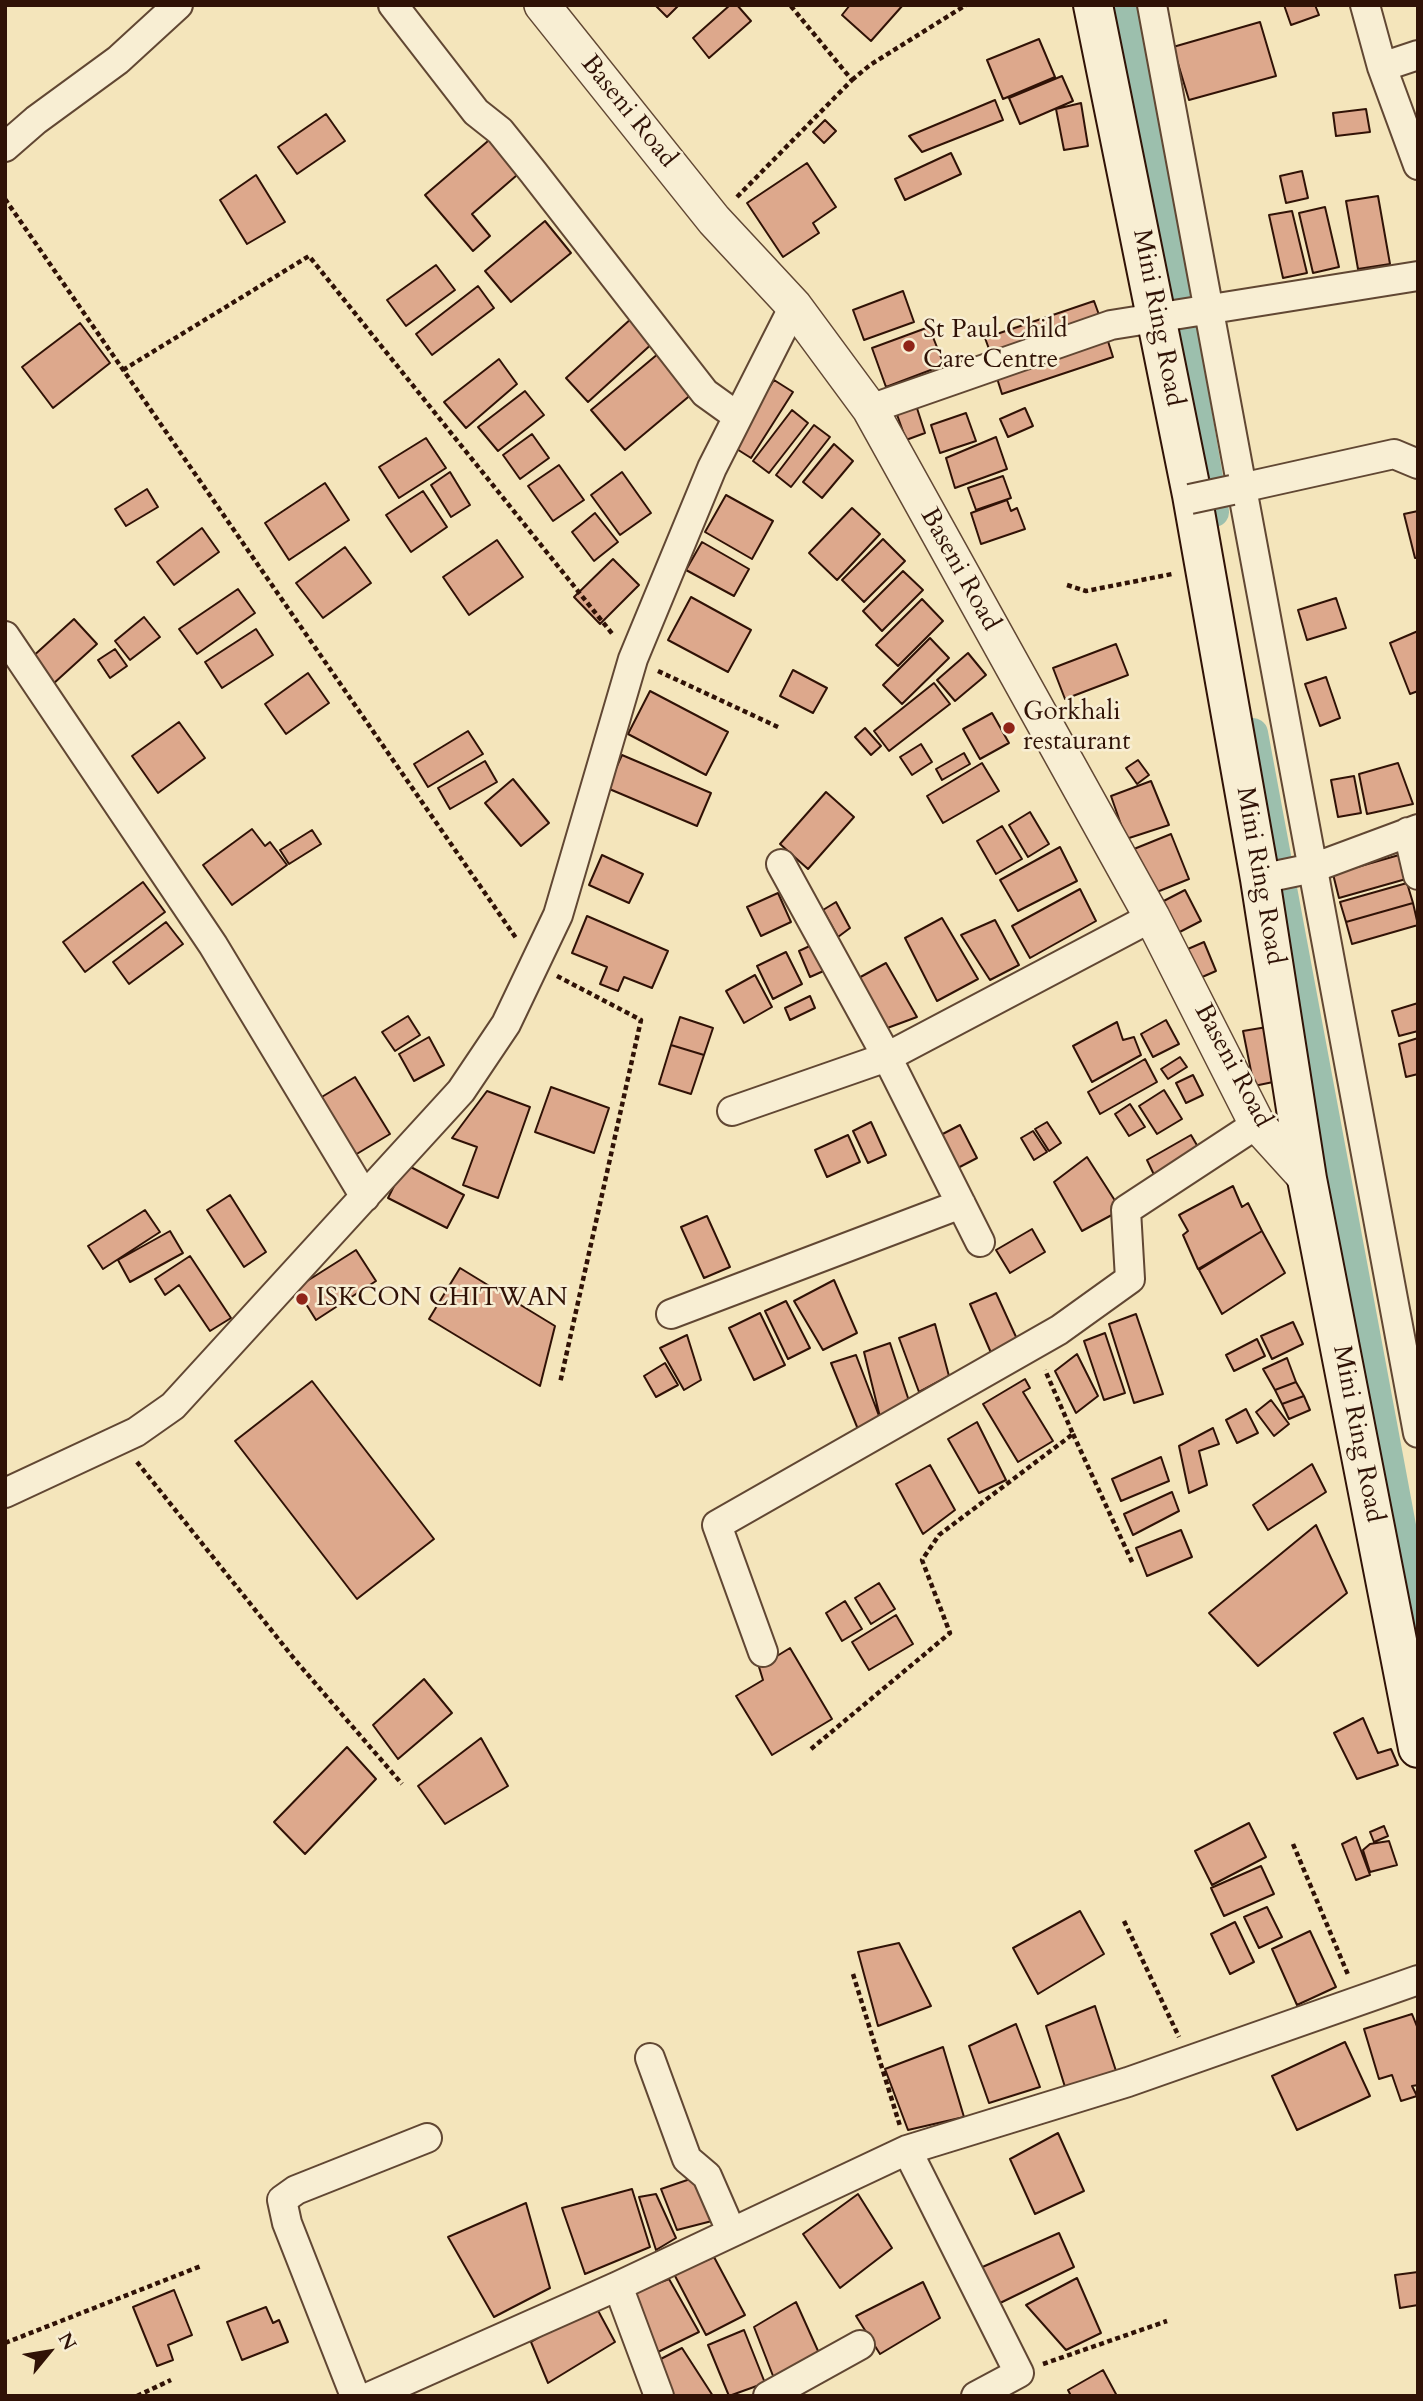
<!DOCTYPE html>
<html>
<head>
<meta charset="utf-8">
<style>
  body { margin:0 }
  #map { position:relative; width:1423px; height:2401px; overflow:hidden; background:#f4e5bb; font-family:Cardo,serif }
  canvas { display:block }
  .frame { position:absolute; inset:0; border:7px solid #301206; pointer-events:none }
  .north { position:absolute; left:14px; top:2317px; width:70px; height:70px; -webkit-text-stroke:5px #f8eed3; paint-order:stroke; rotate:60deg; font-size:19px; font-weight:700; line-height:28px; text-align:center; color:#301206 }
  .north::after { content:''; display:block; margin:auto; width:24px; height:32px; background:#301206; clip-path:polygon(50% 0,100% 100%,50% 72%,0 100%) }
</style>
</head>
<body>
<div id="map">
<canvas width="1423" height="2401"></canvas>
<div class="frame"></div>
<div class="north">N</div>
</div>
<script>
const c = document.querySelector('canvas').getContext('2d');
c.lineJoin = 'round';
function trace(path, color, width, dash) {
  c.strokeStyle = color;
  c.lineWidth = width;
  c.lineCap = dash ? 'butt' : 'round';
  c.setLineDash(dash || []);
  c.stroke(path);
}
function fillPath(path, color) {
  c.fillStyle = color;
  c.fill(path, 'evenodd');
}
function drawText(font, color, halo, rows, align = 'center') {
  c.font = font + ' Cardo,serif';
  c.lineWidth = 5;
  c.setLineDash([]);
  c.textBaseline = 'middle';
  c.strokeStyle = halo;
  c.fillStyle = color;
  for (const [text, x, y, turn = 0] of rows) {
    c.save();
    c.translate(x, y);
    c.rotate((+turn || 0) * Math.PI / 180);
    c.textAlign = isNaN(turn) ? turn : align;
    if (halo) c.strokeText(text, 0, 0);
    c.fillText(text, 0, 0);
    c.restore();
  }
}
trace(new Path2D(`
  M1126 5 1214 512
  M1253 733 1418 1617`), '#9cbfad', 30);
const building = new Path2D(`
  M655 5H679L667 17Z
  M730 5H737L751 21 709 58 693 38Z
  M850 5H903L871 41 842 15Z
  M1284 5H1315L1319 15 1291 25Z
  M1260 22 1276 76 1189 100 1173 47Z
  M1039 39 1055 77 1003 99 987 60Z
  M1062 76 1073 101 1020 124 1009 98Z
  M995 100 1003 120 922 152 909 136Z
  M1081 103 1088 146 1064 150 1056 109Z
  M1366 109 1370 132 1336 136 1333 113Z
  M326 114 345 141 297 174 278 147Z
  M825 120 836 131 824 143 813 132Z
  M495 135 524 169 472 214 490 236 473 251 425 195Z
  M951 153 961 174 905 200 895 179Z
  M807 163 836 207 813 223 819 233 783 257 747 203Z
  M1302 171 1308 198 1286 203 1280 176Z
  M256 175 285 222 247 244 220 200Z
  M1378 196 1390 264 1358 269 1346 201Z
  M1325 207 1339 267 1313 273 1299 213Z
  M1292 211 1307 273 1283 278 1269 215Z
  M545 221 571 253 511 302 485 271Z
  M436 265 455 290 406 326 387 300Z
  M478 286 494 308 432 355 416 334Z
  M903 291 914 322 864 340 853 310Z
  M1094 301 1102 323 993 360 985 338Z
  M633 317 655 341 588 402 566 378Z
  M80 323 110 363 53 408 22 367Z
  M929 327 944 365 886 387 872 348Z
  M1106 335 1113 357 1002 394 995 372Z
  M659 353 693 393 625 450 591 410Z
  M499 359 517 384 466 428 444 402Z
  M774 380 793 392 751 458 732 446Z
  M525 391 544 415 498 451 478 427Z
  M915 402 925 433 906 440 895 409Z
  M1025 408 1033 426 1008 437 1000 419Z
  M792 410 808 423 769 473 753 461Z
  M966 413 976 441 940 453 931 425Z
  M814 425 830 437 791 487 776 475Z
  M532 434 549 458 520 479 503 455Z
  M996 437 1007 469 955 488 946 458Z
  M426 438 446 468 399 498 379 467Z
  M834 444 853 461 822 498 803 482Z
  M559 465 584 500 553 521 528 486Z
  M450 472 470 505 451 517 431 485Z
  M622 472 651 513 620 535 591 495Z
  M1003 476 1011 498 976 510 968 488Z
  M325 483 349 520 289 560 265 523Z
  M147 489 158 507 126 526 115 509Z
  M423 491 447 527 411 552 386 515Z
  M726 495 773 521 752 559 705 532Z
  M1007 500 1011 511 1017 508 1025 529 981 544 971 513Z
  M852 508 880 534 837 580 809 553Z
  M1418 511V558H1415L1404 514Z
  M595 513 618 542 594 561 572 532Z
  M202 528 219 552 174 585 157 562Z
  M883 539 905 561 864 602 842 580Z
  M497 540 523 577 469 615 443 577Z
  M702 542 749 569 734 596 686 570Z
  M345 547 371 583 323 618 296 583Z
  M613 559 639 585 600 624 574 597Z
  M903 571 923 590 882 631 863 611Z
  M238 589 255 613 197 654 179 629Z
  M691 597 751 630 728 672 668 640Z
  M1336 598 1346 628 1307 640 1298 610Z
  M922 599 943 621 898 666 876 645Z
  M144 617 160 637 130 660 115 641Z
  M74 619 97 644 53 684 30 659Z
  M256 629 273 655 222 688 205 662Z
  M1418 631V691L1410 694 1390 643Z
  M930 638 949 658 902 704 883 685Z
  M1116 644 1128 675 1065 699 1053 668Z
  M115 649 127 666 110 678 98 660Z
  M968 653 986 675 955 701 937 680Z
  M793 670 827 688 813 713 780 696Z
  M308 673 329 703 286 734 265 704Z
  M1326 677 1340 718 1320 726 1305 684Z
  M934 683 950 704 889 751 874 731Z
  M650 691 728 732 706 775 628 734Z
  M992 713 1009 743 980 759 963 729Z
  M179 722 205 758 158 793 132 756Z
  M865 728 881 746 871 755 855 737Z
  M468 731 483 754 428 787 414 764Z
  M921 744 932 762 912 775 900 757Z
  M964 753 970 764 942 780 936 769Z
  M622 755 711 793 697 826 607 788Z
  M1138 760 1149 775 1137 784 1126 768Z
  M485 761 497 782 450 809 438 788Z
  M982 763 999 791 943 823 927 796Z
  M1398 763 1413 804 1367 814 1359 774Z
  M1354 776 1361 813 1338 817 1331 780Z
  M513 779 549 823 521 846 485 803Z
  M1151 781 1169 825 1126 839 1111 796Z
  M826 792 854 817 808 869 780 844Z
  M1030 812 1049 844 1028 857 1009 825Z
  M1002 826 1022 859 996 874 977 841Z
  M252 829 265 846 270 842 287 865 232 905 203 865Z
  M312 830 321 844 289 864 280 850Z
  M1171 834 1189 879 1147 896 1129 851Z
  M1060 847 1077 881 1018 911 1000 880Z
  M602 855 643 874 629 903 589 885Z
  M1399 855 1406 879 1339 898 1333 874Z
  M143 882 165 912 85 972 63 942Z
  M1407 883 1413 903 1346 922 1340 902Z
  M1080 889 1096 921 1030 958 1012 926Z
  M1185 890 1201 921 1170 937 1154 906Z
  M778 893 791 922 761 936 747 907Z
  M836 902 850 928 838 937 823 910Z
  M1413 903 1418 925 1352 944 1346 922Z
  M587 916 668 951 652 988 624 977 618 991 600 984 607 967 572 953Z
  M942 918 978 979 937 1001 905 938Z
  M995 920 1019 965 990 980 961 935Z
  M166 922 183 944 129 984 113 962Z
  M1204 942 1216 971 1193 981 1181 952Z
  M816 943 828 969 810 977 799 951Z
  M786 952 802 984 773 999 757 966Z
  M886 963 917 1017 882 1030 855 980Z
  M755 975 772 1007 744 1023 726 991Z
  M810 996 815 1008 790 1020 785 1008Z
  M1418 1003V1031L1399 1036 1392 1011Z
  M408 1016 420 1035 395 1051 382 1032Z
  M680 1017 713 1028 704 1055 671 1045Z
  M1166 1020 1179 1044 1153 1057 1141 1034Z
  M1117 1022 1123 1040 1134 1037 1141 1055 1092 1082 1073 1046Z
  M1267 1027 1278 1081 1254 1086 1243 1031Z
  M429 1037 444 1065 414 1081 399 1054Z
  M1418 1038V1074L1406 1077 1399 1044Z
  M671 1045 704 1055 691 1094 659 1084Z
  M1180 1057 1187 1067 1168 1079 1161 1069Z
  M1145 1059 1157 1082 1100 1114 1088 1092Z
  M1193 1075 1203 1095 1186 1103 1176 1083Z
  M355 1077 390 1134 350 1158 315 1101Z
  M551 1087 609 1108 594 1153 535 1132Z
  M1164 1090 1182 1119 1157 1134 1139 1106Z
  M487 1091 530 1107 498 1198 463 1185 477 1147 452 1138Z
  M1130 1104 1145 1127 1129 1136 1115 1114Z
  M871 1122 886 1155 868 1163 853 1131Z
  M1047 1122 1061 1143 1049 1151 1035 1129Z
  M960 1125 977 1158 952 1171 935 1138Z
  M1033 1131 1047 1152 1034 1160 1021 1138Z
  M848 1135 860 1162 827 1177 815 1150Z
  M1191 1135 1205 1159 1157 1181 1147 1160Z
  M1087 1157 1121 1210 1082 1231 1054 1182Z
  M405 1164 464 1195 447 1228 388 1198Z
  M1233 1186 1242 1207 1248 1203 1262 1231 1198 1269 1183 1235 1188 1231 1179 1215Z
  M230 1195 266 1252 244 1267 207 1210Z
  M145 1210 160 1232 103 1269 88 1246Z
  M707 1216 730 1267 704 1278 681 1227Z
  M1032 1229 1045 1252 1010 1273 996 1250Z
  M170 1231 183 1253 130 1282 118 1260Z
  M1262 1231 1285 1273 1222 1314 1199 1270Z
  M356 1250 376 1281 316 1320 296 1288Z
  M190 1256 231 1318 210 1331 179 1285 165 1295 155 1279Z
  M460 1268 555 1326 540 1386 429 1319Z
  M834 1280 857 1333 823 1350 794 1301Z
  M996 1293 1022 1350 995 1362 970 1304Z
  M786 1301 810 1348 788 1359 765 1311Z
  M760 1313 785 1365 754 1380 729 1328Z
  M1136 1314 1163 1394 1134 1403 1109 1324Z
  M1293 1322 1303 1344 1272 1359 1261 1336Z
  M935 1324 949 1376 919 1392 899 1338Z
  M1105 1333 1125 1393 1104 1400 1084 1341Z
  M687 1335 701 1380 684 1390 660 1348Z
  M1257 1339 1265 1356 1234 1371 1226 1355Z
  M890 1343 910 1404 881 1421 864 1352Z
  M1077 1354 1098 1396 1076 1413 1055 1371Z
  M856 1355 884 1429 862 1439 831 1363Z
  M1287 1358 1296 1382 1275 1390 1263 1369Z
  M665 1363 678 1385 656 1397 644 1376Z
  M1025 1379 1030 1388 1023 1392 1053 1441 1018 1462 983 1404Z
  M312 1381 434 1539 357 1599 235 1441Z
  M1296 1382 1304 1396 1282 1404 1275 1390Z
  M1304 1396 1310 1410 1289 1419 1282 1404Z
  M1271 1400 1289 1424 1274 1436 1256 1412Z
  M1246 1409 1258 1433 1237 1443 1226 1420Z
  M977 1422 1006 1480 979 1493 948 1439Z
  M1213 1428 1219 1444 1199 1451 1207 1485 1189 1493 1179 1446Z
  M1161 1457 1169 1481 1121 1501 1112 1479Z
  M1312 1464 1326 1492 1268 1530 1253 1505Z
  M930 1465 955 1510 923 1534 896 1484Z
  M1172 1492 1179 1511 1133 1535 1124 1514Z
  M1316 1525 1347 1593 1258 1666 1209 1613Z
  M1181 1530 1192 1557 1147 1576 1136 1548Z
  M879 1583 895 1609 871 1624 855 1598Z
  M845 1601 862 1629 842 1641 826 1613Z
  M896 1615 913 1644 869 1670 852 1642Z
  M790 1648 832 1719 772 1755 736 1696 763 1680 759 1667Z
  M424 1679 452 1713 398 1759 373 1725Z
  M1363 1718 1378 1753 1391 1749 1398 1765 1357 1779 1334 1733Z
  M481 1738 508 1786 445 1824 418 1786Z
  M347 1747 376 1779 305 1854 274 1822Z
  M1249 1823 1266 1857 1212 1885 1195 1851Z
  M1384 1826 1388 1836 1374 1842 1370 1832Z
  M1356 1837 1370 1875 1356 1880 1342 1844Z
  M1389 1841 1397 1865 1370 1872 1363 1850 1370 1844Z
  M1261 1866 1274 1894 1224 1916 1211 1888Z
  M1267 1907 1282 1937 1259 1948 1244 1917Z
  M1080 1911 1104 1954 1038 1994 1013 1948Z
  M1235 1922 1254 1962 1230 1974 1211 1934Z
  M1310 1931 1336 1987 1297 2005 1272 1949Z
  M899 1943 931 2006 878 2026 858 1952Z
  M1095 2006 1116 2071 1065 2087 1046 2026Z
  M1412 2014 1418 2029V2085L1412 2086 1417 2096 1401 2101 1392 2075 1379 2079 1364 2029Z
  M1016 2024 1040 2087 989 2103 969 2046Z
  M1345 2042 1370 2096 1297 2130 1272 2076Z
  M943 2047 964 2117 908 2130 885 2069Z
  M1058 2133 1084 2191 1035 2214 1010 2159Z
  M699 2176 712 2221 677 2230 661 2189Z
  M632 2189 650 2247 585 2274 562 2208Z
  M656 2194 676 2238 656 2250 639 2197Z
  M858 2194 892 2248 840 2288 803 2234Z
  M526 2203 550 2288 494 2317 448 2237Z
  M1059 2233 1074 2267 996 2305 978 2269Z
  M714 2257 745 2315 706 2335 674 2274Z
  M1418 2272V2305L1400 2308 1395 2275Z
  M1077 2278 1101 2333 1066 2350 1026 2305Z
  M669 2279 699 2332 656 2353 633 2293Z
  M923 2282 940 2318 880 2354 856 2316Z
  M174 2290 192 2335 168 2345 173 2360 157 2366 133 2307Z
  M796 2302 823 2362 775 2381 754 2327Z
  M595 2305 615 2342 548 2383 531 2342Z
  M266 2307 273 2323 279 2320 288 2342 242 2360 227 2322Z
  M744 2330 765 2383 729 2396 708 2345Z
  M682 2348 713 2396H670L653 2363Z
  M1103 2370 1117 2396H1071L1068 2390Z`);
fillPath(building, '#dda88c');
trace(building, '#301206', 2);
const minor = new Path2D(`
  M393 5 476 112 500 131 533 172 705 393 737 416
  M1152 5 1418 1433
  M1365 5 1382 67 1418 165
  M1382 67 1418 55
  M5 147 36 120 118 60 178 5
  M870 409 1111 325 1418 276
  M1232 490 1394 454 1418 464
  M5 636 213 945 365 1197
  M1408 832 1418 875
  M781 864 887 1057 980 1242
  M1260 879 1313 868 1418 829
  M732 1111 887 1057 1152 917
  M671 1314 961 1204
  M5 1493 136 1432 173 1406 461 1091 506 1024 558 915 633 659 712 468 794 306
  M763 1652 717 1525 1059 1330 1130 1279 1126 1210 1257 1124
  M650 2058 687 2159 707 2176 731 2231
  M907 2150 1019 2373 976 2396
  M618 2286 659 2396
  M355 2396 287 2223 282 2200 296 2190 427 2138
  M371 2396 618 2286 907 2150 1128 2082 1418 1980
  M768 2396 860 2345`);
const tertiary = new Path2D(`
  M542 5 714 220 794 306 870 409 1152 917 1257 1124 1307 1179`);
const secondary = new Path2D(`
  M1093 5 1192 495 1260 879 1307 1179 1418 1748`);
trace(minor, '#614733', 32);
trace(tertiary, '#614733', 38);
trace(secondary, '#301206', 42);
trace(new Path2D(`
  M852 80 870 65 966 5
  M737 197 852 80 790 5
  M5 199 516 938
  M123 370 309 256 614 636
  M1067 585 1086 591 1172 574
  M658 671 778 727
  M557 976 641 1020 560 1383
  M1073 1434 1133 1564
  M137 1462 296 1661 402 1784
  M811 1749 950 1633 922 1560 939 1535 1073 1434 1045 1370
  M1293 1844 1349 1977
  M1124 1921 1179 2037
  M853 1974 900 2126
  M5 2343 201 2266
  M1043 2364 1167 2321
  M137 2396 171 2380`), '#301206', 4.5, [5, 3.5]);
trace(minor, '#f8eed3', 28);
trace(tertiary, '#f8eed3', 35);
trace(secondary, '#f8eed3', 38);
const minorBridge = new Path2D(`
  M1190 499 1232 490`);
trace(minorBridge, '#614733', 32, []);
trace(minorBridge, '#f8eed3', 28);
for (const [x, y, r, color] of [
  [909,346,7,"#8f2418"],
  [1009,728,7,"#8f2418"],
  [302,1299,7,"#8f2418"]
]) {
  const dot = new Path2D();
  dot.arc(x, y, r, 0, 2 * Math.PI);
  c.fillStyle = color;
  c.fill(dot);
  trace(dot, '#f8eed3', 2.5);
}
drawText('26px', '#301206', '#f8eed3', [
  ["Baseni Road",628,112,51],
  ["Mini Ring Road",1157,318,79],
  ["Baseni Road",959,570,61],
  ["Mini Ring Road",1259,876,80],
  ["Baseni Road",1232,1066,62],
  ["Mini Ring Road",1357,1434,79]
]);
drawText('26px', '#301206', '#f8eed3', [
  ["St Paul Child",923,331],
  ["Care Centre",923,361],
  ["Gorkhali",1023,713],
  ["restaurant",1023,743],
  ["ISKCON CHITWAN",316,1299]
], 'left');
</script>
</body>
</html>
